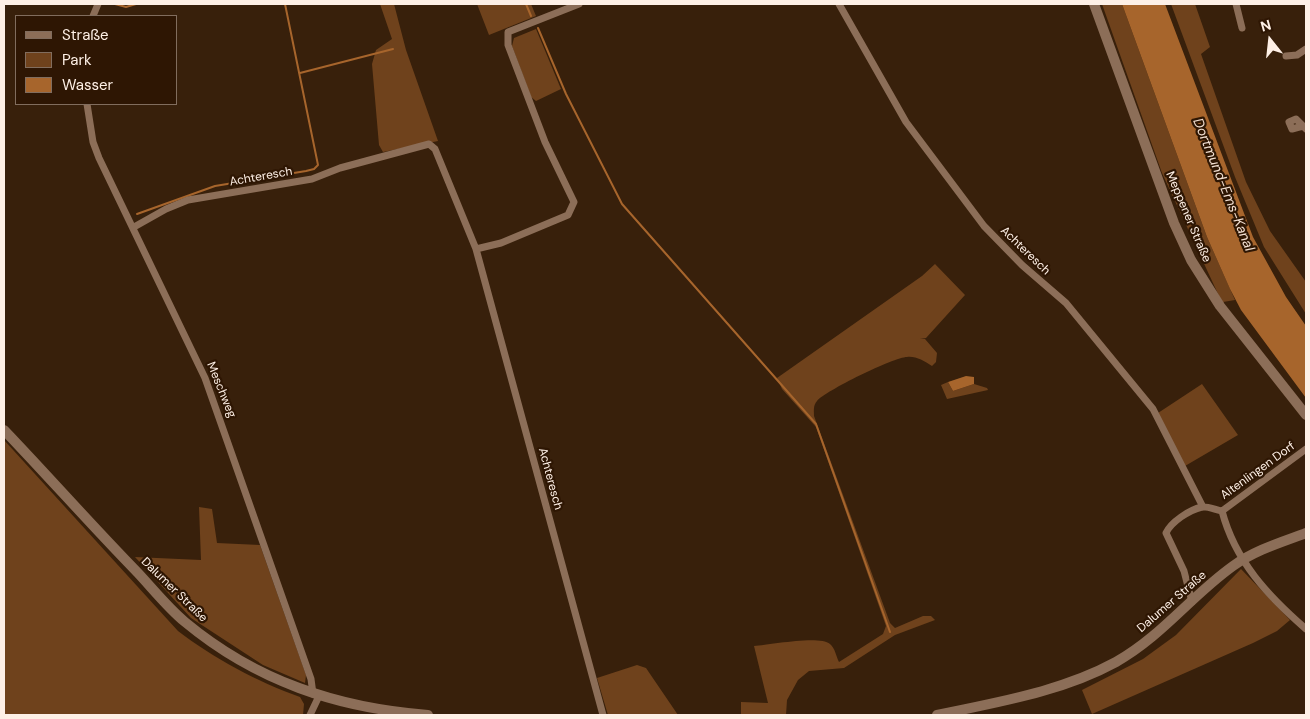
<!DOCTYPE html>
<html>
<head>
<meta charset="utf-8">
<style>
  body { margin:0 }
  #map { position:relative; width:1310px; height:719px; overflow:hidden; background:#38200b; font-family:"DM Sans",sans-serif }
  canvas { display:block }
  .frame { position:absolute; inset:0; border:5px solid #fef0e6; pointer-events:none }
  .legend { position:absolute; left:15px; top:15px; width:162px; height:90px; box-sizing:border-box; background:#2e1603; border:1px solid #816d5e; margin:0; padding:6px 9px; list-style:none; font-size:15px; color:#fef0e6 }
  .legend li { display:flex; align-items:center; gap:10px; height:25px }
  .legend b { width:25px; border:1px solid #816d5e }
  .north { position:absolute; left:1245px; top:15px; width:50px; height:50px; -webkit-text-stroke:4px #2e1603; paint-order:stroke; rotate:344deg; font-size:14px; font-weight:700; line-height:20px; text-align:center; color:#fef0e6 }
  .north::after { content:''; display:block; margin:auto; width:18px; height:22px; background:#fef0e6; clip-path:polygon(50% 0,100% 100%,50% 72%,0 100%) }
</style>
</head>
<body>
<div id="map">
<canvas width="1310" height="719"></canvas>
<div class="frame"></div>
<ul class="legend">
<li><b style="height:6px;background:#8c6e58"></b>Straße</li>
<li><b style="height:14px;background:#6f421c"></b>Park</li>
<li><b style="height:14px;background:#a7652c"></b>Wasser</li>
</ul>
<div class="north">N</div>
</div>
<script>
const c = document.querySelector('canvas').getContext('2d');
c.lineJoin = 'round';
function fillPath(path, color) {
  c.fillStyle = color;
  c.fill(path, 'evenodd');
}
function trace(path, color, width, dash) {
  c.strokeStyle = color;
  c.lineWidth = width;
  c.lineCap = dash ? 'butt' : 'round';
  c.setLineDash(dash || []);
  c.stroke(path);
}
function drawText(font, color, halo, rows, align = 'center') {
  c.font = font + ' "DM Sans",sans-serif';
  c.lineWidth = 4.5;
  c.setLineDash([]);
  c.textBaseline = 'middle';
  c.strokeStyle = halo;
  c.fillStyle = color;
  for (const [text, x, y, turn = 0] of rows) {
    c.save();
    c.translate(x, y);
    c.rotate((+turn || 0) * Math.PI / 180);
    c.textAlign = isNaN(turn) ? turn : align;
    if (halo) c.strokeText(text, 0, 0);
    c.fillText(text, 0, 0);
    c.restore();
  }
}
fillPath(new Path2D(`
  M380 4H394L406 50 438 141 383 152 379 145 372 64 376 50 392 39Z
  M477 4H531L536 16 489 35Z
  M1102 4H1122L1207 237 1235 300 1223 302 1219 296 1162 173Z
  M1171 4H1195L1210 47 1201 54 1246 182 1270 231 1306 282V314L1264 247 1235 177Z
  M536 29 561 89 536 101 531 97 512 46 514 38Z
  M935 264 965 295 926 338 920 339H925L937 353 936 362 932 366C924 361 916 356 907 357 894 357 825 391 817 401 813 406 814 410 814 416L890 623 895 628 923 616H931L935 620 895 635 844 668 809 671 798 680 787 700 786 715H741V702L768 703 754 646C770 645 819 635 830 644 835 648 836 656 839 662L883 634 886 626 816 427 782 389 777 378 922 276Z
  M948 382 953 391 974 384 987 388 988 390 947 399 941 385Z
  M1202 384 1238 435 1185 466 1158 413Z
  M4 440 178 631C213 658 258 682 300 697L304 704 303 715H4Z
  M199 507 212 509 217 543 260 545 306 675 305 683 263 665 191 618 135 557 201 560Z
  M1241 569 1290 620 1277 631 1253 643 1092 714 1082 690 1143 659 1176 635Z
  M637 665 646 668 678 715H608L597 678Z`), '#6f421c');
fillPath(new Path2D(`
  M1122 4H1165L1253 237 1286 297 1306 326V398L1241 310 1230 289 1207 237Z
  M966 376 974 377V384L953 391 948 382Z`), '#a7652c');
trace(new Path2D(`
  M115 4 126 7 136 4
  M526 4 531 16
  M538 28 566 94 622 204 816 424 890 632
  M300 73 393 49
  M137 214 215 186 306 171 314 169 318 165 285 4`), '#a7652c', 2);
trace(new Path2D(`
  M839 4 906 122 984 226 1022 265 1066 303 1153 409 1203 507
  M1236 4 1242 28
  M93 16 98 4
  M1286 56 1297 55 1306 49
  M87 104 93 142 99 158 205 378 311 679 313 694
  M1303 126 1292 129 1289 122 1296 119 1306 129
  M134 227 166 209 188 200 312 179 340 168 429 144 435 149 476 249 603 715
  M476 249 501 243 568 215 574 202 545 142 508 45V32L579 4
  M1306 449 1222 511C1235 561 1268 596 1306 629
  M1192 602 1184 571 1166 533C1171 522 1189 510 1202 507 1207 506 1216 510 1222 511
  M310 715 319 696`), '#8c6e58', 7);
trace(new Path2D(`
  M1094 4 1174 223 1191 260 1220 306 1306 415
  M4 430C49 477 92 526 138 573 153 589 168 608 185 622 256 681 337 708 428 715
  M937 715C997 702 1061 692 1116 662 1162 636 1191 596 1233 566 1255 550 1282 542 1306 533`), '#8c6e58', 10);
drawText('12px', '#fef0e6', '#2e1603', [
  ["Achteresch",261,177,-10],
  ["Meppener Straße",1188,217,67],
  ["Achteresch",1025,251,44],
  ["Meschweg",221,390,68],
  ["Altenlingen Dorf",1258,471,-36],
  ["Achteresch",550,479,75],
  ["Dalumer Straße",174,590,44],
  ["Dalumer Straße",1172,602,-41]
]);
drawText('italic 14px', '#f2dfd1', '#2e1603', [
  ["Dortmund-Ems-Kanal",1223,185,68]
]);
</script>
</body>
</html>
